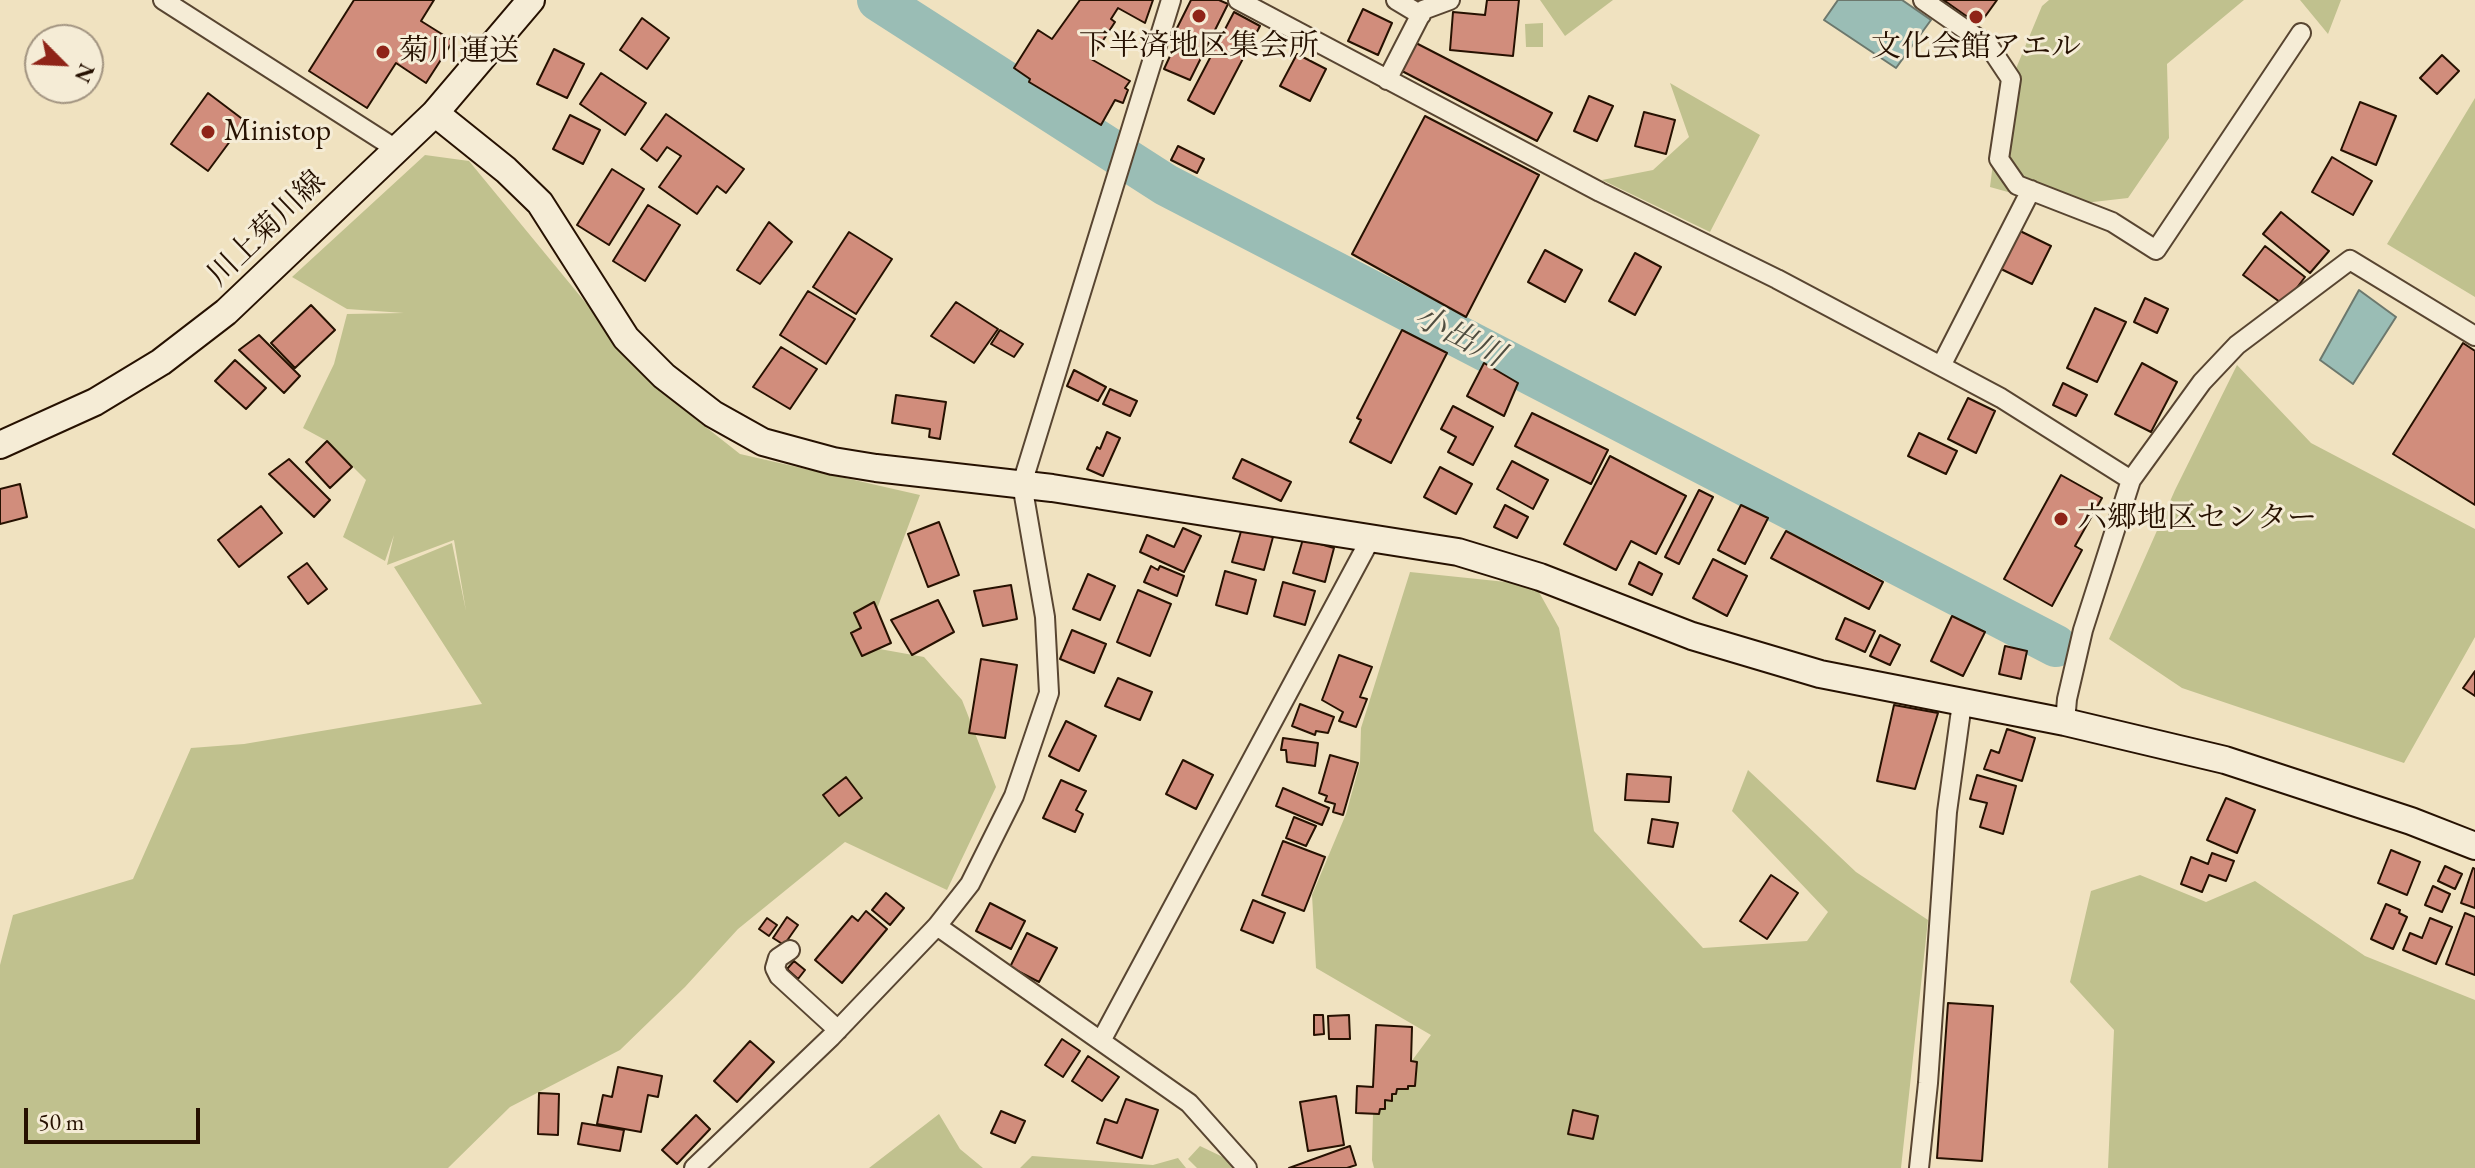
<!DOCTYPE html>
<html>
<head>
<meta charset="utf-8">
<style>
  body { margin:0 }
  #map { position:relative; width:2475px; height:1168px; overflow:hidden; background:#f0e2c0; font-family:"EB Garamond",serif }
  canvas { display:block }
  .north { position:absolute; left:24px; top:24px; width:80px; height:80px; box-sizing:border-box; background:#f5ecd6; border:2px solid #a29481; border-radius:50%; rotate:114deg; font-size:22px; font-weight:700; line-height:32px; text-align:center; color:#261101 }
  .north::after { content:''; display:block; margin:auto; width:28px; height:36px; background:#8f2418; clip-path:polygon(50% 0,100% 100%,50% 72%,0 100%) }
  .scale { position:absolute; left:24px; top:1108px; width:176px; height:36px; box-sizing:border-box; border:4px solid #261101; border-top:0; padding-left:10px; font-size:24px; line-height:28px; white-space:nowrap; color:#261101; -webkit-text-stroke:6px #f5ecd6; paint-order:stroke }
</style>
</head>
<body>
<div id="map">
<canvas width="2475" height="1168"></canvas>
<div class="north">N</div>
<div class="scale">50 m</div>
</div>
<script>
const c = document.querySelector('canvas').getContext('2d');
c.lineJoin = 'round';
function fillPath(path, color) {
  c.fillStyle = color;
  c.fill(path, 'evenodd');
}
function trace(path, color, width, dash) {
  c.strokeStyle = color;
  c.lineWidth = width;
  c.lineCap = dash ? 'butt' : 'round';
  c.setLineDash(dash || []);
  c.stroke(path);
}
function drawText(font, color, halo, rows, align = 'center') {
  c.font = font + ' "EB Garamond","Noto Serif JP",serif';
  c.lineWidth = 6;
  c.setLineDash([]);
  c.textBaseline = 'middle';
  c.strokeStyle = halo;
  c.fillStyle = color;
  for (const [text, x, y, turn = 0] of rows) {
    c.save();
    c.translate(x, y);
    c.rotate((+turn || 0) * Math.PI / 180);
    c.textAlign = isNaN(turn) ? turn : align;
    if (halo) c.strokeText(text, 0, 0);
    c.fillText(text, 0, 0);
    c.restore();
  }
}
fillPath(new Path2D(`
  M1540 0H1613L1565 36Z
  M2049 0H2244L2167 64 2169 138 2128 198 2058 206 1990 187 2000 107 2042 6Z
  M2300 0H2341L2328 34Z
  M1543 23V47H1526L1525 24Z
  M1670 83 1760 135 1710 232 1602 180 1653 170 1689 137Z
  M2475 98V297L2387 244Z
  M425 155 469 161 655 387 740 454 920 495 863 646 924 657 962 700 996 787 947 890 845 842 738 929 685 987 620 1050 510 1107 448 1168H0V965L13 915 133 879 191 748 244 744 482 704 394 567 452 543 466 611 454 540 387 565 394 535 385 561 343 537 366 480 327 441 303 428 334 364 347 314 404 313 347 309 292 277Z
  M2237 365 2311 443 2475 529V637L2404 763 2182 688 2109 639 2175 490Z
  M1410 572 1535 585 1559 628 1594 831 1703 948 1807 941 1828 912 1732 811 1748 770 1856 872 1928 920 1901 1168H1374L1372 1160 1373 1113 1431 1035 1316 968 1312 895 1346 814 1360 763 1361 728Z
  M2140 875 2206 902 2255 881 2365 956 2475 1000V1168H2108L2114 1030 2070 982 2091 891Z
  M939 1114 960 1149 983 1168H869Z
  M1200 1146 1227 1159 1234 1168H1197L1188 1159Z
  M1032 1156 1153 1165 1178 1158 1186 1168H1020Z`), '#c0c18e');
const water = new Path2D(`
  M1838 0H1902L1931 20 1896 68 1824 20Z
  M2359 290 2396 317 2353 384 2320 360Z`);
fillPath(water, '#9abdb5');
trace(water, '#6c786d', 2);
trace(new Path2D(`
  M878 0 1166 185 2056 646`), '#9abdb5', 42);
const building = new Path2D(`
  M354 0H434L421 21 453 41 426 83 396 63 367 108 309 71Z
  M1080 0H1153L1145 23 1118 8 1111 19 1115 22 1091 59 1130 81 1125 88 1128 90 1123 103 1115 100 1101 125 1029 82 1030 79 1014 68 1038 30 1052 39Z
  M1191 0H1219L1228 4 1190 80 1164 69 1177 41 1172 38Z
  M1487 0H1519L1513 56 1450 50 1453 12 1485 15Z
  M1928 0H1997L1979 25 1945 1 1940 9Z
  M1363 9 1392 23 1378 55 1348 41Z
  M1234 12 1260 26 1214 114 1188 100Z
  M642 18 669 38 647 69 620 50Z
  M1414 42 1552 113 1537 141 1400 70Z
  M554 49 584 64 567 98 537 84Z
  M1297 54 1326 69 1310 101 1280 86Z
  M2442 55 2459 71 2437 94 2420 78Z
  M601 73 646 103 625 135 580 104Z
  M208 93 245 121 208 171 171 144Z
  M1589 96 1613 106 1597 141 1574 131Z
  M2360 102 2396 116 2376 165 2341 150Z
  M1644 112 1675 120 1666 154 1635 146Z
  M666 114 744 169 726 193 717 186 697 214 659 187 681 156 667 147 657 161 641 149Z
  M570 115 600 130 583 164 553 149Z
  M1425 116 1539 175 1466 317 1352 254Z
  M1178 146 1204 159 1197 173 1171 160Z
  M2332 157 2372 181 2353 215 2312 192Z
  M612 169 644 189 609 245 577 225Z
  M648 205 680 225 645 281 613 261Z
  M2281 212 2329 251 2310 273 2263 234Z
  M769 222 792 242 760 284 737 270Z
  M2018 230 2051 246 2032 284 1999 268Z
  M849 232 892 259 856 314 813 287Z
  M2265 246 2305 277 2284 305 2243 275Z
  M1545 250 1582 270 1565 302 1528 282Z
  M1635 253 1661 267 1635 315 1609 301Z
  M808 291 855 319 826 364 780 335Z
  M2145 298 2168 309 2157 333 2134 322Z
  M956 302 998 329 974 363 931 336Z
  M311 305 335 330 295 368 271 343Z
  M2095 308 2126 322 2097 382 2067 368Z
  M1000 330 1023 344 1014 357 991 344Z
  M1402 330 1447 353 1391 463 1350 442 1361 420 1357 418Z
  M259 335 300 376 284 393 239 350Z
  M2463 343 2475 351V505L2393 454Z
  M781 347 817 369 790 409 753 387Z
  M235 360 266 388 246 409 215 381Z
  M1484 363 1518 383 1504 416 1467 396Z
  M2142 363 2177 382 2151 432 2115 414Z
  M1074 370 1106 387 1098 401 1067 386Z
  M2063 383 2087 395 2076 416 2053 405Z
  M1110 389 1137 401 1130 416 1103 404Z
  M896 395 946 402 940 439 929 437 930 429 892 423Z
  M1968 398 1995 411 1976 453 1948 439Z
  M1453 406 1493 427 1473 465 1448 452 1456 437 1441 429Z
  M1532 413 1608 450 1591 484 1515 446Z
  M1107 432 1120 438 1103 476 1087 469 1097 447 1100 449Z
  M1919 433 1957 451 1946 474 1908 456Z
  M327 441 352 467 330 488 306 462Z
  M1610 456 1686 496 1656 554 1631 541 1616 570 1564 544Z
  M289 459 330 500 314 517 269 474Z
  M1242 459 1291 482 1281 501 1233 478Z
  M1512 461 1548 480 1533 509 1497 489Z
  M1440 467 1472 484 1456 514 1424 497Z
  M2061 475 2102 498 2075 546 2082 550 2052 606 2004 579Z
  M20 484 27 517 0 524V489Z
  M1699 490 1713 497 1679 564 1665 557Z
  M1505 505 1528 517 1517 538 1494 527Z
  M1741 505 1768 518 1745 564 1718 550Z
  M261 506 282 533 239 567 218 540Z
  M939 522 959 575 928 587 908 534Z
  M1183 528 1201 536 1184 572 1140 552 1147 535 1174 547Z
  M1242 528 1273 537 1264 570 1232 562Z
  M1786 531 1883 582 1869 609 1771 558Z
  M1303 539 1334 548 1325 582 1293 573Z
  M1713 559 1747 576 1727 616 1693 598Z
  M1639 562 1662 574 1652 595 1629 584Z
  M307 563 327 589 308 604 288 577Z
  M1151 566 1158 570 1160 566 1184 576 1177 596 1144 582Z
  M1225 571 1256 580 1247 614 1216 605Z
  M1088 574 1115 586 1100 620 1073 609Z
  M1283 582 1315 591 1305 625 1274 616Z
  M1011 585 1017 619 983 626 974 591Z
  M1138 590 1171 604 1150 656 1117 642Z
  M938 600 954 632 912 655 891 620Z
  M874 602 891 643 862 656 851 633 861 628 854 613Z
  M1952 616 1985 632 1963 676 1931 661Z
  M1845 618 1875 631 1865 652 1836 639Z
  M1072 630 1106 644 1094 673 1060 659Z
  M1880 635 1900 645 1890 665 1870 656Z
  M2005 646 2027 651 2021 679 1999 674Z
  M1339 655 1372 667 1360 697 1367 699 1356 727 1339 721 1343 712 1322 700Z
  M981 659 1017 665 1005 738 969 733Z
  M2475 671V696L2463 688Z
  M1118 678 1152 692 1140 720 1105 706Z
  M1300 704 1334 717 1328 733 1316 731 1315 735 1292 726Z
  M1894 705 1938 713 1915 789 1877 781Z
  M1066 721 1096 736 1079 771 1049 756Z
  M2007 729 2035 738 2022 781 1984 769 1991 750 1999 753Z
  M1283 738 1318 743 1315 766 1287 762 1286 750H1281Z
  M1330 755 1358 763 1343 815 1333 812 1335 804 1325 801 1327 796 1319 793Z
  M1183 760 1213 775 1196 809 1166 794Z
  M1627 774 1671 777 1669 802 1625 800Z
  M1977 775 2016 786 2003 834 1980 827 1987 803 1970 799Z
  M846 777 862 798 839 816 823 795Z
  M1061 780 1086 791 1076 810 1083 814 1075 832 1043 818Z
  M1283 788 1329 808 1322 825 1276 806Z
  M2226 798 2255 810 2237 853 2207 840Z
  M1294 817 1316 826 1306 846 1286 838Z
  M1652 819 1678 823 1673 847 1648 843Z
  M1283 841 1325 857 1304 911 1262 895Z
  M2391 850 2420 862 2407 895 2378 883Z
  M2212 853 2234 861 2226 881 2209 875 2202 892 2181 884 2191 857 2208 864Z
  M2445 866 2462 874 2455 889 2438 881Z
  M2473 868 2475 869V908L2461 903Z
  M1771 875 1798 893 1767 939 1740 921Z
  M2433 886 2450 894 2442 912 2425 905Z
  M886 893 904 908 890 925 872 910Z
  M1253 900 1285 913 1273 943 1241 930Z
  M990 903 1025 921 1011 949 976 931Z
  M2386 904 2400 910 2399 913 2407 917 2393 949 2371 939Z
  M866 911 887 929 842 983 815 960 852 916 858 921Z
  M2465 913 2475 917V975L2446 964Z
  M787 917 798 925 784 945 773 938Z
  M767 918 777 925 769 936 759 929Z
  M2430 918 2452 927 2436 964 2403 950 2410 933 2422 938Z
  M1027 933 1057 948 1039 982 1010 967Z
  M794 961 805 970 798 979 787 969Z
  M1948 1003 1993 1006 1982 1161 1937 1158Z
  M1314 1015H1323L1324 1034 1314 1035Z
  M1349 1015 1350 1039H1329L1328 1016Z
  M1376 1025 1412 1027 1411 1061 1417 1062 1415 1086H1408V1089H1397L1396 1094H1392V1101L1385 1100V1109H1380L1379 1114 1356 1113 1357 1086 1373 1087Z
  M1062 1039 1080 1051 1063 1077 1045 1065Z
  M750 1041 774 1062 737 1102 714 1081Z
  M1088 1056 1119 1077 1102 1101 1072 1081Z
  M618 1067 662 1076 658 1097 648 1095 641 1132 597 1124 603 1095 612 1097Z
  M539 1093 559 1094 558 1135 538 1134Z
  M1336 1096 1344 1145 1308 1151 1300 1102Z
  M1126 1099 1158 1110 1142 1158 1097 1143 1105 1119 1117 1123Z
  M1573 1110 1598 1116 1593 1139 1568 1134Z
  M1001 1111 1025 1121 1015 1143 991 1133Z
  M696 1115 710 1129 677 1164 662 1150Z
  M582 1123 624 1130 620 1151 578 1144Z
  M1350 1146 1356 1165 1347 1168H1289Z`);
fillPath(building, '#d18d7c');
trace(building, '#261101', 2);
const street = new Path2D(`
  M163 0 396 149
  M1238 0 1600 192 1777 279 2001 398 2131 480
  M1396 0 1421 15
  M1923 0 1989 46 2011 79 1999 159 2017 185 2112 222 2156 250 2301 33
  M1387 80 1423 10 1450 0
  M1941 366 2031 190
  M2065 722 2067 699 2083 630 2131 480 2202 382 2237 345 2350 260 2475 336
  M937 926 1189 1103 1247 1168
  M790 950 778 958 775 968 779 976 838 1030
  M1101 1041 1371 538
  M694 1168 831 1037 937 926 970 884 1014 796 1049 693 1045 617 1022 484 1171 0
  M1919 1168 1928 1083 1947 812 1962 703`);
const secondary = new Path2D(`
  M435 113 506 170 540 203 626 338 664 376 713 414 763 442 833 461 876 468 1052 488 1458 552 1540 577 1692 636 1820 674 2065 722 2225 760 2411 821 2475 846
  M0 445 95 402 161 362 226 312 435 113 531 0`);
trace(street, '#584531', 22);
trace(secondary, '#261101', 30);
trace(street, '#f5ecd6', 18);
trace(secondary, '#f5ecd6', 26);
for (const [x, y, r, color] of [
  [1199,16,8,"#8f2418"],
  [1976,17,8,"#8f2418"],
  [383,52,8,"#8f2418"],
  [208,132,8,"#8f2418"],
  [2061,519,8,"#8f2418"]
]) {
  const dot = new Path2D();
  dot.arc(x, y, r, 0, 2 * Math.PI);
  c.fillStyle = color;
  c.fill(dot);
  trace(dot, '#f5ecd6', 3);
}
drawText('30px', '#261101', '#f5ecd6', [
  ["下半済地区集会所",1199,47,"center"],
  ["文化会館アエル",1976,48,"center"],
  ["菊川運送",399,52],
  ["Ministop",224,132],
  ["六郷地区センター",2077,519]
], 'left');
drawText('30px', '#261101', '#f5ecd6', [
  ["川上菊川線",267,229,-44]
]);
drawText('italic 32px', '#4f4d40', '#f5ecd6', [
  ["小出川",1459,337,27]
]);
</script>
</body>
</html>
